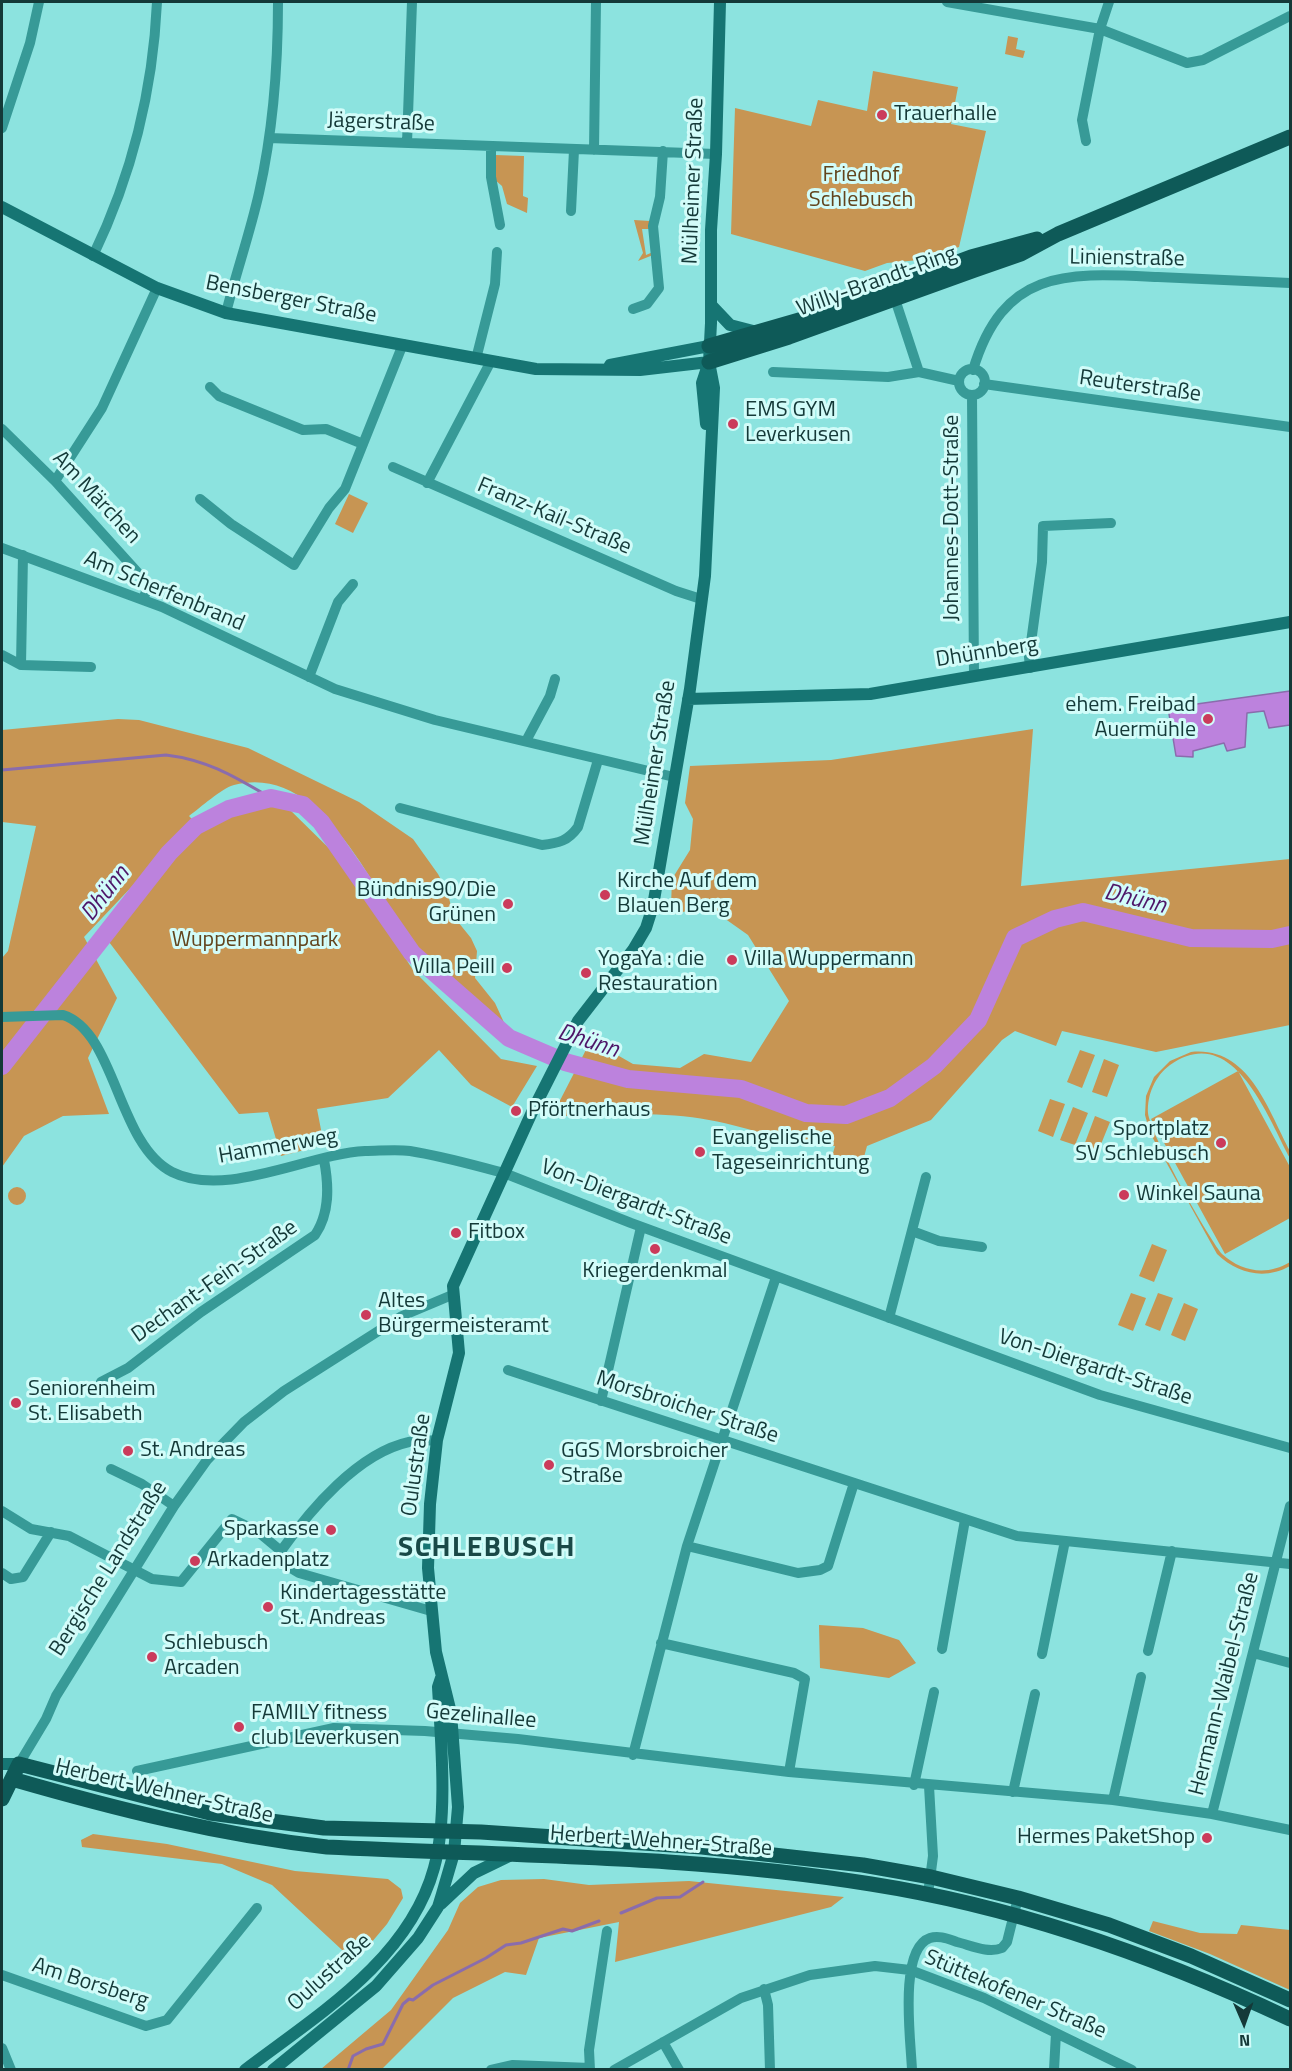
<!DOCTYPE html>
<html>
<head>
<meta charset="utf-8">
<style>
  body { margin:0 }
  #map { position:relative; width:1292px; height:2071px; overflow:hidden; background:#8ce3df; font-family:"Titillium Web",sans-serif }
  canvas { display:block }
  .frame { position:absolute; inset:0; border:3px solid #143938; pointer-events:none }
  .north { position:absolute; left:1214px; top:1993px; width:60px; height:60px; -webkit-text-stroke:4px #d2fcf9; paint-order:stroke; rotate:178deg; font-size:16px; font-weight:700; line-height:24px; text-align:center; color:#143938 }
  .north::after { content:''; display:block; margin:auto; width:21px; height:27px; background:#143938; clip-path:polygon(50% 0,100% 100%,50% 72%,0 100%) }
</style>
</head>
<body>
<div id="map">
<canvas width="1292" height="2071"></canvas>
<div class="frame"></div>
<div class="north">N</div>
</div>
<script>
const c = document.querySelector('canvas').getContext('2d');
c.lineJoin = 'round';
function fillPath(path, color) {
  c.fillStyle = color;
  c.fill(path, 'evenodd');
}
function trace(path, color, width, dash) {
  c.strokeStyle = color;
  c.lineWidth = width;
  c.lineCap = dash ? 'butt' : 'round';
  c.setLineDash(dash || []);
  c.stroke(path);
}
function drawText(font, color, halo, rows, align = 'center') {
  c.font = font + ' "Titillium Web",sans-serif';
  c.lineWidth = 6;
  c.setLineDash([]);
  c.textBaseline = 'middle';
  c.strokeStyle = halo;
  c.fillStyle = color;
  for (const [text, x, y, turn = 0] of rows) {
    c.save();
    c.translate(x, y);
    c.rotate((+turn || 0) * Math.PI / 180);
    c.textAlign = isNaN(turn) ? turn : align;
    if (halo) c.strokeText(text, 0, 0);
    c.fillText(text, 0, 0);
    c.restore();
  }
}
fillPath(new Path2D(`
  M1008 36 1018 38 1016 49 1025 51 1023 58 1005 54Z
  M873 71 958 87 951 124 986 131 959 247 919 260 887 263 865 271 731 234 735 108 811 126 818 100 867 111Z
  M495 155 524 156 523 196 528 198 527 213 507 204 502 186 494 179Z
  M634 220 650 221 649 229H642L646 255 653 252V255L638 261 643 253Z
  M349 494 368 503 353 533 335 524Z
  M118 719 139 720 248 748 359 802 413 839 438 874 447 891 454 917 471 938 477 951 475 978 495 1003 507 1029 501 1034C478 1010 449 991 427 966 380 909 328 760 234 785 222 788 200 808 189 816L194 821 84 937 117 998 88 1058 109 1114 63 1116 24 1136 2 1167V958L8 951 36 826 2 822V730Z
  M1033 729 1021 886 1290 859V1025L1156 1052 1062 1031 1056 1046 1015 1031 1002 1040 931 1120 867 1146 861 1168 831 1160 835 1146C790 1145 753 1128 709 1120 661 1110 601 1116 552 1116L591 1040 633 1064 680 1068 704 1054 751 1062 789 1001 748 935 707 906 675 914 671 906 672 879 690 850 693 819 685 803 690 766 831 760Z
  M285 805 344 863 413 970 501 1059 537 1066 512 1107 471 1085 439 1050 388 1098 317 1109 324 1145 281 1156 268 1112 239 1114 103 934 175 850 221 809Z
  M1080 1050 1095 1055 1082 1088 1067 1082Z
  M1191 1052C1249 1046 1268 1110 1290 1151V1158C1268 1118 1233 1020 1170 1065 1155 1076 1147 1095 1148 1113 1150 1134 1206 1234 1222 1254 1242 1272 1267 1276 1290 1262V1266C1265 1280 1238 1274 1217 1254L1150 1133 1145 1115 1146 1096 1154 1077 1170 1061Z
  M1104 1059 1119 1065 1107 1097 1092 1092Z
  M1238 1071 1290 1167V1218L1225 1254 1151 1119Z
  M1050 1099 1065 1104 1053 1137 1038 1131Z
  M1073 1107 1088 1113 1075 1145 1060 1140Z
  M1095 1116 1110 1122 1097 1154 1083 1148Z
  M8 1196a9 9 0 1 1 18 0a9 9 0 1 1-18 0Z
  M1152 1244 1167 1250 1154 1282 1139 1276Z
  M1131 1293 1146 1298 1133 1331 1118 1325Z
  M1158 1293 1173 1298 1160 1331 1145 1325Z
  M1184 1303 1198 1309 1185 1341 1171 1335Z
  M819 1625 863 1628 899 1640 916 1663 889 1678 820 1668Z
  M93 1834 167 1844 295 1871 388 1879 401 1889 403 1898 387 1924 355 1962 272 1885 222 1864 82 1847 81 1840Z
  M544 1879 589 1885 689 1881 844 1897 831 1907 615 1962 619 1922 539 1938 526 1975 505 1972 453 1998 382 2069H321L391 2010 448 1930 460 1903 478 1887 501 1880Z
  M1153 1921 1200 1933 1237 1934 1241 1925 1290 1930V1990L1210 1954 1149 1931Z`), '#c79553');
const water = new Path2D(`
  M1290 691V725L1269 728 1264 711 1247 713 1245 747 1227 751 1224 743 1193 751V757L1176 756 1168 708Z`);
fillPath(water, '#bc82dd');
trace(water, '#8a6cac', 1.5);
trace(new Path2D(`
  M2 770 166 755C208 760 235 777 271 798
  M621 1913 657 1898 680 1897 703 1882
  M348 2070 353 2056 366 2049 383 2044 403 2004 409 1999 413 2000 433 1985 486 1958 506 1945 521 1943 563 1929 572 1931 599 1921`), '#8a6cac', 3);
trace(new Path2D(`
  M2 1066 169 853 196 826 229 809 271 798 303 805 321 822 412 953 509 1038 565 1062 628 1079 741 1089 806 1113 846 1115 890 1098 934 1066 978 1020 1015 938 1055 919 1083 912 1191 938 1272 939 1290 935`), '#bc82dd', 18);
trace(new Path2D(`
  M947 2 1100 29 1187 63 1203 60 1290 16
  M2 128 30 43 39 2
  M269 138 716 154
  M1086 141 1082 120 1100 29 1109 2
  M407 143 412 2
  M491 146V177L500 225
  M594 150 596 2
  M571 211 574 150
  M93 256C132 175 153 91 157 2
  M893 293 919 372
  M633 309 647 304 659 288 653 226 660 197 663 151
  M226 313C236 273 250 233 259 193 273 131 278 65 278 2
  M476 359 495 284 497 252
  M959 382a13 13 0 1 1 26 0a13 13 0 1 1-26 0Z
  M973 370C1004 267 1068 273 1158 277 1202 279 1246 281 1290 283
  M773 372 888 377 919 372 959 381
  M984 384 1290 427
  M210 387 219 396 303 430 326 429 363 444
  M972 395 974 677
  M2 429 55 481 149 585 143 599
  M393 467 676 591 701 599
  M55 481 102 408 157 288
  M427 483 491 361
  M200 499 231 524 294 565 329 508 345 489 403 344
  M2 548 162 607 335 689 435 720 674 777
  M2 655 21 665 23 555
  M21 665 91 667
  M1030 668 1029 657 1042 562 1043 526 1111 523
  M309 677 338 602 353 584
  M526 741 550 696 555 679
  M400 808 542 845C559 843 568 841 578 827L598 760
  M2 1017 63 1015C116 1032 117 1144 172 1172 226 1199 308 1154 365 1151 379 1151 396 1149 410 1151 442 1156 473 1165 504 1173L631 1223 1100 1395 1290 1448
  M912 1231 939 1241 982 1247
  M889 1318 926 1177
  M508 1370 1017 1536 1290 1564
  M101 1382 128 1368 201 1312 315 1235C330 1213 329 1186 324 1160
  M601 1401 641 1227
  M111 1469 142 1484 174 1506
  M2 1511 31 1529 69 1536 152 1579 181 1582 232 1519 257 1531 281 1551
  M687 1546 798 1573 820 1570 828 1566 854 1483
  M281 1551C310 1510 358 1453 409 1442 418 1440 428 1441 437 1440
  M281 1551 289 1567 299 1573 431 1611
  M2 1573 11 1579 23 1577 51 1532
  M661 1643 794 1673 805 1679 789 1772
  M942 1649 965 1520
  M1148 1651 1172 1551
  M1253 1653 1290 1663
  M1042 1654 1065 1541
  M633 1755 687 1546 776 1277
  M19 1764 46 1719 56 1696 174 1506 207 1460 244 1422 284 1391 402 1316 452 1295
  M137 1771 334 1728 425 1731 518 1739 789 1772 1113 1800 1212 1814 1290 1830
  M914 1785 934 1692
  M1013 1792 1035 1694
  M1113 1800 1141 1677
  M1212 1814 1290 1506
  M928 1894 933 1856 929 1786
  M2 1975 146 2026 167 2020 257 1908
  M764 1989 768 2005 770 2070
  M663 2042 679 2070
  M2 2048 11 2070
  M491 2070 513 2065 590 2068
  M590 2070 589 2050 607 1931
  M614 2070 741 1998 810 1975 875 1966 910 1970 984 1998 1132 2070
  M912 2070C911 2042 898 1949 930 1938 939 1935 948 1939 957 1942 970 1945 988 1954 1002 1948L1007 1942 1018 1898
  M1054 2070 1056 2033`), '#379a97', 10);
trace(new Path2D(`
  M2 207 157 288 226 313 536 369 640 370 709 362
  M711 305 730 325 757 332
  M610 365 709 346
  M706 424 702 383 709 362 711 323V230L716 154 720 2
  M688 699 870 694 1290 622
  M2 1764H19
  M441 1904 474 1873 509 1856
  M245 2070C316 2016 409 1960 434 1868 448 1818 441 1740 438 1687L441 1678
  M273 2070 376 1986 418 1938 438 1907 442 1894 454 1853 458 1807 451 1713 436 1652 428 1568 430 1504 437 1440 459 1353 453 1286 533 1110 578 1021 633 950 646 928 653 906 690 689 705 576 714 388 709 362`), '#167573', 12);
trace(new Path2D(`
  M709 346 813 316 971 257 1037 239
  M709 362 789 337 975 270 1021 254 1058 234 1290 137
  M12 1779C116 1809 219 1835 327 1847 508 1856 692 1855 871 1884 1018 1907 1156 1956 1290 2019
  M2 1799 19 1764 210 1813 324 1828 481 1832 702 1847 863 1865 931 1877 1018 1898 1109 1925 1191 1956 1290 2000`), '#0e5a58', 15);
for (const [x, y, r, color] of [
  [882,115,6,"#cb3b5b"],
  [733,424,6,"#cb3b5b"],
  [1208,719,6,"#cb3b5b"],
  [605,895,6,"#cb3b5b"],
  [508,904,6,"#cb3b5b"],
  [732,960,6,"#cb3b5b"],
  [507,968,6,"#cb3b5b"],
  [586,973,6,"#cb3b5b"],
  [516,1111,6,"#cb3b5b"],
  [1221,1143,6,"#cb3b5b"],
  [700,1152,6,"#cb3b5b"],
  [1124,1195,6,"#cb3b5b"],
  [456,1233,6,"#cb3b5b"],
  [655,1249,6,"#cb3b5b"],
  [366,1315,6,"#cb3b5b"],
  [16,1403,6,"#cb3b5b"],
  [128,1451,6,"#cb3b5b"],
  [549,1465,6,"#cb3b5b"],
  [331,1530,6,"#cb3b5b"],
  [195,1561,6,"#cb3b5b"],
  [268,1607,6,"#cb3b5b"],
  [152,1657,6,"#cb3b5b"],
  [239,1727,6,"#cb3b5b"],
  [1207,1838,6,"#cb3b5b"]
]) {
  const dot = new Path2D();
  dot.arc(x, y, r, 0, 2 * Math.PI);
  c.fillStyle = color;
  c.fill(dot);
  trace(dot, '#d2fcf9', 2);
}
drawText('22px', '#143938', '#d2fcf9', [
  ["Trauerhalle",894,115],
  ["EMS GYM",745,411],
  ["Leverkusen",745,436],
  ["ehem. Freibad",1196,706,"right"],
  ["Auermühle",1196,731,"right"],
  ["Kirche Auf dem",617,882],
  ["Blauen Berg",617,907],
  ["Bündnis90/Die",496,891,"right"],
  ["Grünen",496,916,"right"],
  ["YogaYa : die",598,960],
  ["Restauration",598,985],
  ["Villa Wuppermann",744,960],
  ["Villa Peill",495,968,"right"],
  ["Pförtnerhaus",528,1111],
  ["Sportplatz",1209,1130,"right"],
  ["SV Schlebusch",1209,1155,"right"],
  ["Evangelische",712,1139],
  ["Tageseinrichtung",712,1164],
  ["Winkel Sauna",1136,1195],
  ["Fitbox",468,1233],
  ["Kriegerdenkmal",655,1272,"center"],
  ["Altes",378,1302],
  ["Bürgermeisteramt",378,1327],
  ["Seniorenheim",28,1390],
  ["St. Elisabeth",28,1415],
  ["St. Andreas",140,1451],
  ["GGS Morsbroicher",561,1452],
  ["Straße",561,1477],
  ["Sparkasse",319,1530,"right"],
  ["Arkadenplatz",207,1561],
  ["Kindertagesstätte",280,1594],
  ["St. Andreas",280,1619],
  ["Schlebusch",164,1644],
  ["Arcaden",164,1669],
  ["FAMILY fitness",251,1714],
  ["club Leverkusen",251,1739],
  ["Hermes PaketShop",1195,1838,"right"]
], 'left');
drawText('22px', '#143938', '#d2fcf9', [
  ["Jägerstraße",381,123,2],
  ["Mülheimer Straße",694,181,-88],
  ["Linienstraße",1127,259,1],
  ["Willy-Brandt-Ring",877,282,-20],
  ["Bensberger Straße",291,300,11],
  ["Reuterstraße",1140,387,8],
  ["Am Märchen",96,498,47],
  ["Franz-Kail-Straße",554,517,23],
  ["Johannes-Dott-Straße",953,518,-90],
  ["Am Scherfenbrand",164,592,23],
  ["Dhünnberg",987,653,-9],
  ["Mülheimer Straße",656,763,-81],
  ["Hammerweg",278,1147,-10],
  ["Von-Diergardt-Straße",636,1203,21],
  ["Dechant-Fein-Straße",215,1282,-35],
  ["Von-Diergardt-Straße",1095,1368,18],
  ["Morsbroicher Straße",687,1408,18],
  ["Oulustraße",417,1465,-82],
  ["Bergische Landstraße",109,1569,-58],
  ["Hermann-Waibel-Straße",1225,1684,-76],
  ["Gezelinallee",481,1717,5],
  ["Herbert-Wehner-Straße",164,1792,13],
  ["Herbert-Wehner-Straße",661,1842,4],
  ["Oulustraße",330,1973,-42],
  ["Am Borsberg",90,1984,18],
  ["Stüttekofener Straße",1015,1995,23]
]);
drawText('22px', '#62441c', '#d2fcf9', [
  ["Friedhof",861,176],
  ["Schlebusch",861,201],
  ["Wuppermannpark",255,941]
]);
drawText('italic 24px', '#4e1768', '#d2fcf9', [
  ["Dhünn",106,894,-52],
  ["Dhünn",1135,900,14],
  ["Dhünn",588,1042,18]
]);
c.letterSpacing = '1.5px';
drawText('bold 28px', '#194947', '#d2fcf9', [
  ["SCHLEBUSCH",487,1549]
]);
c.letterSpacing = '0px';
</script>
</body>
</html>
